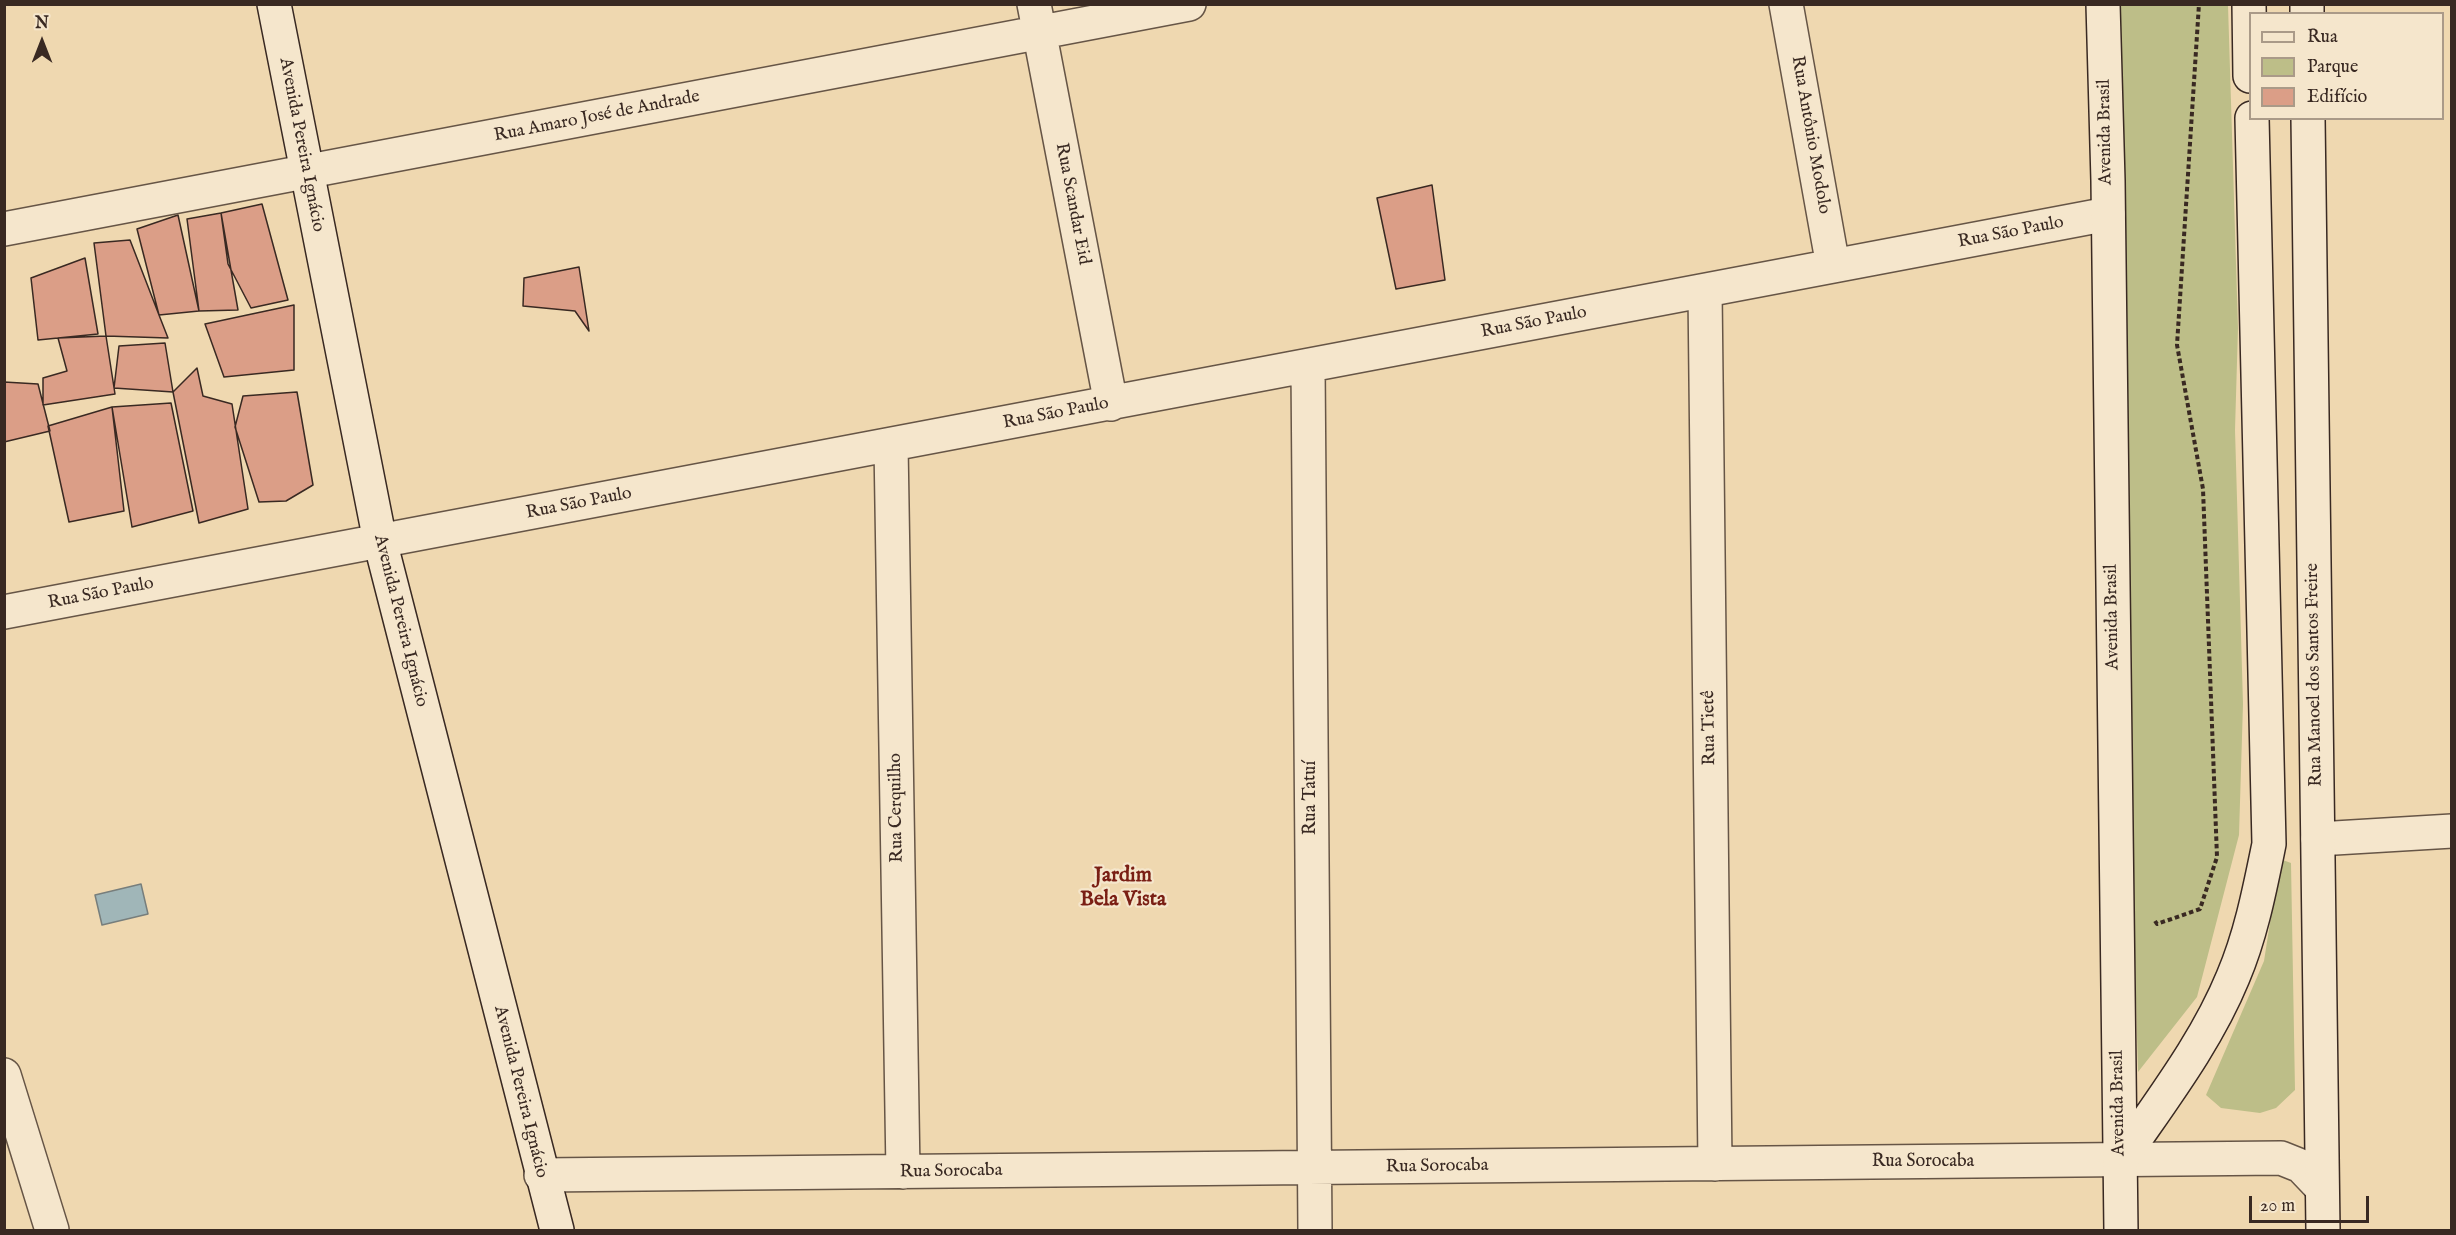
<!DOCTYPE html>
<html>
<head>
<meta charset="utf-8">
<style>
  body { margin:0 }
  #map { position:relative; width:2456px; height:1235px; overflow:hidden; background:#efd8b0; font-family:"IM FELL English",serif }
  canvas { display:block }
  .frame { position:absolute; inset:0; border:6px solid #392922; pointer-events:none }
  .legend { position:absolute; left:2249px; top:12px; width:195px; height:108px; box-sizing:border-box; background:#f5e6cc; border:2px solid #aa9a88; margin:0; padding:8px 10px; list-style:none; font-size:18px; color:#392922 }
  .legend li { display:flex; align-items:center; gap:12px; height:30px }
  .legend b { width:30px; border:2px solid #aa9a88 }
  .north { position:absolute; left:12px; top:12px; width:60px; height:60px; -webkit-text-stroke:4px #f5e6cc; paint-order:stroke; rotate:0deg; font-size:16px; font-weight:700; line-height:24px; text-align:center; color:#392922 }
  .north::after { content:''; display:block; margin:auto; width:21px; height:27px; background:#392922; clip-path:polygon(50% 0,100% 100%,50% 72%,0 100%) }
  .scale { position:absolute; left:2249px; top:1196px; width:120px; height:27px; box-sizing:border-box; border:3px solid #392922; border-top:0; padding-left:8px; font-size:18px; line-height:21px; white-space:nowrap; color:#392922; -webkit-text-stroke:4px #f5e6cc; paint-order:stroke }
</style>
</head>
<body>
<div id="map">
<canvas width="2456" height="1235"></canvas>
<div class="frame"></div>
<ul class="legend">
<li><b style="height:8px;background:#f5e6cc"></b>Rua</li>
<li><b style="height:16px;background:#bdbe88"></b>Parque</li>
<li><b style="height:16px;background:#db9e87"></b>Edifício</li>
</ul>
<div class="north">N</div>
<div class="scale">20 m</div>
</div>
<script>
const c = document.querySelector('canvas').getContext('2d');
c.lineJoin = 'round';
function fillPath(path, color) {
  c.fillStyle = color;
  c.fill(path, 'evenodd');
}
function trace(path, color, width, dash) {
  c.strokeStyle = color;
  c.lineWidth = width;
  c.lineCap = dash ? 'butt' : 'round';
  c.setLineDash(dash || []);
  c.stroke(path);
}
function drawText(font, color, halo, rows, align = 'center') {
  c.font = font + ' "IM FELL English",serif';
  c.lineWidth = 4.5;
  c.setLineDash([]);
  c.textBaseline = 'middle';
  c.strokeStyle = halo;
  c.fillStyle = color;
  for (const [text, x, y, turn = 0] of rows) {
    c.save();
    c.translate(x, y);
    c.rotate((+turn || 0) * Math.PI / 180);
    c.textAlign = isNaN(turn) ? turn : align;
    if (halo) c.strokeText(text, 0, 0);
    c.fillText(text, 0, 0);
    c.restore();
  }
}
fillPath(new Path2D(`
  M2109 5H2228L2238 328 2235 430 2243 704 2239 835 2197 997 2138 1072Z
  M2280 859 2291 863 2295 1090 2276 1108 2260 1113 2221 1108 2206 1095 2264 961Z`), '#bdbe88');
const water = new Path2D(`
  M141 884 148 914 102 925 95 895Z`);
fillPath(water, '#a0b6b8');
trace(water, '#777e7c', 1.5);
const building = new Path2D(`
  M1432 185 1445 280 1396 289 1377 198Z
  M262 204 288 300 251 308 228 264 221 213Z
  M221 213 238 310 199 311 187 219Z
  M178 215 199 311 159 315 137 229Z
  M130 240 159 315 168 338 106 336 94 243Z
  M85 258 98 334 38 340 31 278Z
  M579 267 589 331 575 311 523 306 524 278Z
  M294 305V370L224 377 205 324Z
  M106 336 115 394 43 405V378L67 371 58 338Z
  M165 343 173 392 114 388 119 346Z
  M197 368 203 396 232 404 248 509 199 523 173 392Z
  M4 382 38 384 50 431 4 442Z
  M297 392 313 485 286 501 259 502 235 427 243 396Z
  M171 403 193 511 132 527 112 407Z
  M112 407 124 511 69 522 48 426Z`);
fillPath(building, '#db9e87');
trace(building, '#392922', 1.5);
const street = new Path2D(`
  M1034 4 1111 404
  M1786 4 1833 266
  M4 229 1189 4
  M1705 291 1715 1164
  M1308 366 1315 1230
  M891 445 903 1172
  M4 612 2108 214
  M2318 839 2452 831
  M4 1075 52 1230
  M541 1175 2281 1158 2301 1166 2321 1187`);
const secondary = new Path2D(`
  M274 4 380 541 557 1230
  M2103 4 2108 181 2121 1230
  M2249 4 2250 76
  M2307 4V14
  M2308 118 2323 1230
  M2120 1161C2160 1102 2206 1043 2233 977 2251 935 2260 888 2269 844L2252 118`);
trace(street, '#665546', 36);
trace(secondary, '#392922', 36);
trace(new Path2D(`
  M2155 921 2157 924 2200 909 2217 857 2203 489 2177 345 2199 4`), '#392922', 4, [4.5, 3]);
trace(street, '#f5e6cc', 33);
trace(secondary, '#f5e6cc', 33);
drawText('18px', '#392922', '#f5e6cc', [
  ["Rua Amaro José de Andrade",597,117,-11],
  ["Avenida Brasil",2106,132,-91],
  ["Rua Antônio Modolo",1810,135,80],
  ["Avenida Pereira Ignácio",301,145,79],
  ["Rua Scandar Eid",1072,204,79],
  ["Rua São Paulo",2011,233,-11],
  ["Rua São Paulo",1534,323,-11],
  ["Rua São Paulo",1056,414,-11],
  ["Rua São Paulo",579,504,-11],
  ["Rua São Paulo",101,594,-11],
  ["Avenida Brasil",2113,617,-91],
  ["Avenida Pereira Ignácio",400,621,76],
  ["Rua Manoel dos Santos Freire",2315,675,-91],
  ["Rua Tietê",1710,728,-91],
  ["Rua Tatuí",1311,798,-90],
  ["Rua Cerquilho",897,808,-91],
  ["Avenida Pereira Ignácio",520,1092,76],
  ["Avenida Brasil",2119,1103,-91],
  ["Rua Sorocaba",1923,1162],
  ["Rua Sorocaba",1437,1167,-1],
  ["Rua Sorocaba",951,1172,-1]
]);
drawText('bold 21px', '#7a1f14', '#f5e6cc', [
  ["Jardim",1123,877],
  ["Bela Vista",1123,901]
]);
</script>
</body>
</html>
